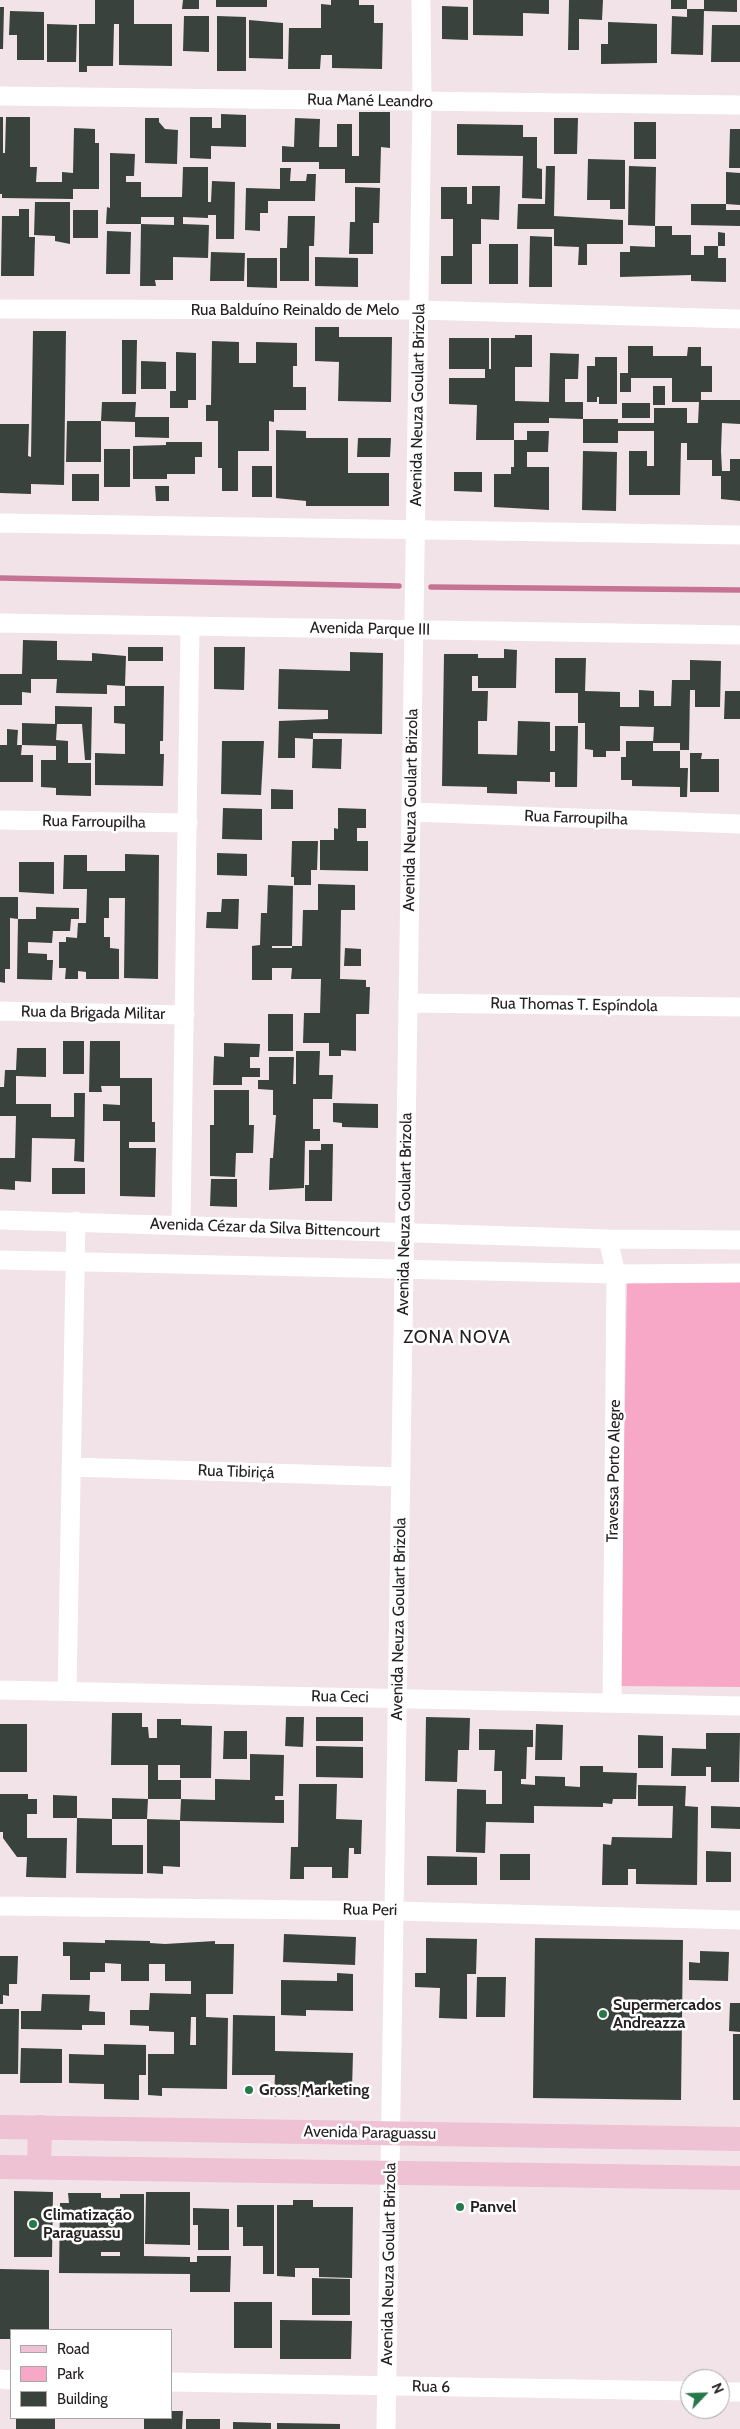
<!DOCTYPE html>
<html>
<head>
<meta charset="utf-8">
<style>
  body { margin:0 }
  #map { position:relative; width:740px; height:2429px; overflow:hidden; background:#f1e3e8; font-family:Cabin,sans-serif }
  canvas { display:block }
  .legend { position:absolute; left:10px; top:2329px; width:162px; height:90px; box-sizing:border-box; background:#fff; border:1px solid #a8a6a7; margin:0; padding:6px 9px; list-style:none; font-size:15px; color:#252022 }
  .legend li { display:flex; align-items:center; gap:10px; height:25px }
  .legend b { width:25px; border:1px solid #a8a6a7 }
  .north { position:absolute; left:680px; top:2369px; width:50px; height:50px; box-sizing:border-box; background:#fff; border:1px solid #a8a6a7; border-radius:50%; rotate:66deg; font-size:14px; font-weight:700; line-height:20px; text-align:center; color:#252022 }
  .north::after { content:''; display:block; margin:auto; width:18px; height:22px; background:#25784a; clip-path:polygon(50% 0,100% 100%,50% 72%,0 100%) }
</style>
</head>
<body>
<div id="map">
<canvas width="740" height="2429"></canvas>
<ul class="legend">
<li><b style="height:6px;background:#eec1d3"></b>Road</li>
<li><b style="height:14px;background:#f7a8c7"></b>Park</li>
<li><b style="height:14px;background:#39423c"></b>Building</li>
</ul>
<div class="north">N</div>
</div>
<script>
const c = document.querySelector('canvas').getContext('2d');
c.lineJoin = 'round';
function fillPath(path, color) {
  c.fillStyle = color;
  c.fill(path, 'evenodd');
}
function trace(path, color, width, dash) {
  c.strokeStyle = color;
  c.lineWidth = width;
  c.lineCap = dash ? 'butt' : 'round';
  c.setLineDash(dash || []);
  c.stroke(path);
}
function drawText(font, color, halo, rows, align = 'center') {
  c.font = font + ' Cabin,sans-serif';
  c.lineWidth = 5;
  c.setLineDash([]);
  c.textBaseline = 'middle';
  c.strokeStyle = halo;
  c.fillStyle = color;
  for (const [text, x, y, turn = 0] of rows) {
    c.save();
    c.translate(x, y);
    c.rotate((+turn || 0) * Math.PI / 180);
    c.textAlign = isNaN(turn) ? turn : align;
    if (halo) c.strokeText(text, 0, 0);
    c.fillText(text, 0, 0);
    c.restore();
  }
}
fillPath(new Path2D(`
  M627 1280 740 1281V1687L620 1686Z`), '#f7a8c7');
trace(new Path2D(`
  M0 578 399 586
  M431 587 740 590`), '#c67295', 5.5);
fillPath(new Path2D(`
  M95 0H134V24H172V66L119 65V24H114L113 66H87V72H79V24H95Z
  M183 0H199V9H182Z
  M216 0H267V7H216Z
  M331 0H359V5H374V23H383L382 69 332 68V55H321L320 69H288L289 28H321V4L331 5Z
  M473 0H549V14L523 13V36L473 35Z
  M569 0H603L602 20 579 19V50H568Z
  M671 0H687V9H671Z
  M704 0H737V12L704 11 703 55 671 54 672 16 687 17V9H704Z
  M442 6 468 7V40L442 39Z
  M0 7H4L3 49H0Z
  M10 11 44 12V60H17V35H9Z
  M184 16H209V52L183 51Z
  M217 16 246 17V71H217Z
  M249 20 283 23V59L249 58Z
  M608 22 657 24V63L601 64V44H608Z
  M47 24 77 25 76 62H47Z
  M712 25H740V62H711Z
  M359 112H390V148L381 147 380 183H345V169H319V162H282V146L294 147 295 118 320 119 319 147H337V124H352V156H359Z
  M221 114 246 115V147L211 146V159L190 158V117H212V128H221Z
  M0 117H3V153H5L6 117H30V167H37L36 182H62V172L73 173 74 128 95 129V143H99V189H73V199L2 198V194H0Z
  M145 118H159V122L165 129 178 130 177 164 145 163Z
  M554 118H578L577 154H554Z
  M634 122H656V159H634Z
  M457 124 523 125V137H537V168L542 169V199L522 198 523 156 457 155Z
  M730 129H740V168H729Z
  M110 153 135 154 134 176H126V182H141V197H182L183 167H208V202H211L212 181 235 182 234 239H216V215H208V218L183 217V224L209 225 208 258 173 257V280H155L156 286H140L141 224 174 225V217H141V224H106L107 207 110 208Z
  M588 159 625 160V209H610V200H587Z
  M546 166H555L554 216 623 220V244H587V265H578L579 247 554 246V229H517L518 204H545Z
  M629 166 656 167 655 226H672V235H691V255H704V246H718V232L725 233V246H718V258H726V282L691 281V275L620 277V252H630V246L655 247V226L628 225Z
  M280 168H291L290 181H306L307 174H316L315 201H268V213H260V231L245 230 246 188 280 189Z
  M726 172 740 173V205L726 204V210H740V226L691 225V204H726Z
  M472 186H500L499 220 481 219V244H472V284H441V256H453V219H441V187H467V204H472Z
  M355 187 380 188 379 223H373V254H349L350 222H355Z
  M35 202H70V244L55 241V236L34 235Z
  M19 209H29V237H35L34 276H1L2 216H19Z
  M73 210H98V238H73Z
  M288 216H315L314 246H309V281H280V248H287Z
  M107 231 131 232 130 274H106Z
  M530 236 552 237V287H529Z
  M489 244H518V284H489Z
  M211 252 245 253 244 281H210Z
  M315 257 358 258V287L315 286Z
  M247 258H277V288L247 287Z
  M315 327H339V337H392L391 402 338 401 339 362 315 361Z
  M33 331H66L64 485 31 484V494L0 493V424H29L28 456 31 457Z
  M515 335H532V367H515V401L549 402 550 353 579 354 578 379H565V402H583V419H618V423H654V408H687V423H698L699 402H672V378H631V392H620V373H628V346H653V356H687L688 347H701V366H712V392H701V400H740V424L722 423 721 451 722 471H730V459H740V501L721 499V476H712V460H687V443H681L680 495H629V451H647V466H654V431H618V443H583V419L549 418V423H514V440H476L477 405 449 404V378H485V369H449V338H489V369H491V338H515Z
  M122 340H137L136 394H122Z
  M212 341 239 342V363H256V342L297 343V366H293V387H306V410H274V422L269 421V451H238V491H222V468H218V421H206V405H211Z
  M176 352 196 353V400H188V408H170V391H176Z
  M595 357H617V404H599V397H597V402H587V366H595Z
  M141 361 166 362V389H141Z
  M653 386H665V405H653Z
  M102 402H136L135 417H169V438L135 437V422L101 421Z
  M622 403H650V418H622Z
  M67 421H101V462H66Z
  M276 430 306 431V438H348V473H389V506H306V501L276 498Z
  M527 431H549L548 452H527V467H549V510L494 507V474H511V467H514V440H527Z
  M358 438H391L390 457H357Z
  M166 442H202V457H195V474H167V479H133V446L166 445Z
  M104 449H130V487H104Z
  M583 451 617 452 616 511 582 510Z
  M252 466H272V497H252Z
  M454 472H482V492L454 491Z
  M72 474H99V501H72Z
  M155 486H169V501H156Z
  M23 640 57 641V660L92 661V653L126 656 125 686 107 685V694L56 693 57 679H31V693L22 692V705H0V674H22Z
  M128 647H163V661H128Z
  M214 647H245L244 690 214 689Z
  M504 649 517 650 516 688H478V676H472V691H488L487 721H478V754L517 755 518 721 550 722V751H555V726H578L577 787H555V772H550V782L517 781V794L487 793V787L442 786 444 654H478V658H504Z
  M350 652 383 653 382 734 313 733V739H342L341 769 312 768 313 739 295 738V758H278L279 721 328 719V710L278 709 279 669 350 671Z
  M555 658H586L585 691 620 692V707H639V690L654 691V706H671L672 680H690V660L721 661 720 707H695V690H690L689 750H680V743H653L654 727 620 726V751H606V757H593V750L585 749V723H578V693H555Z
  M125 686H164L163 741H160V754H164L163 786 95 785V753L125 754V724L114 723V706H125Z
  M725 691H740V719H724Z
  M55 706 92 707 91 760H85L82 724H57L56 740 68 741V763H91V796L56 795V788L41 787V760H56V746L22 745 21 755H33V782H0V745H7V729L18 730 17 745H22V723L55 724Z
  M222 741H264L261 795 221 794Z
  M626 741H653V751H680V768H688L687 797H680V787L632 786V780H621V757H626Z
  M690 753H702L701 759H719V792H690Z
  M271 789 293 790V809H271Z
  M223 808 262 809V840L222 839Z
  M338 808 366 809V828H357V841H368V871L320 870V840H334V828L338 829Z
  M292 841H318L317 870H311V885H294V877H291Z
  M217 853 247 854V876L217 875Z
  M125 854 159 855 158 979 124 978 125 898H109V918H104V937H110V948L119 949V979H86V972L78 971V979H65L66 968H59V942H66V937L77 938 78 923H86L87 889H63L64 855H87V871H125Z
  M19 862H54V894L19 892Z
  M318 884 355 885V910H341L340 979 366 980V987H370L369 1014H356V1051L341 1050V1056H329V1043H303L304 1013H320L321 979H291L292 968H272V980H252V946L260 945 261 913H267L268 885 293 886 292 946H272V948H292V946H302L303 910H318Z
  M0 897H18V919H36V907L79 908V919H71L70 931H53L52 943 28 942V953L47 954V960H53L52 980 17 979 18 919 10 918V969H5V983L0 982Z
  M222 899H239L238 929 206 928 207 912H221Z
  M345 948 361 949V966H344Z
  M268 1014H293V1051H268Z
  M63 1041H84V1074H63Z
  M90 1041H120V1078H152V1122H155V1142H129V1148H156L155 1197 120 1196V1121H103V1104L120 1105V1086H101L102 1092H89Z
  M224 1043 260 1044 259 1057H250V1068H260V1077H242V1085H213L214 1056 224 1057Z
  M17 1048H46V1077L16 1076V1104H51V1117H74V1093H85L84 1162 74 1161 75 1139 32 1138 31 1182 15 1181V1190L0 1189V1158H15L16 1116H0V1087H4L5 1070H16Z
  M296 1051H320L319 1075H333L332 1099H313V1129H320V1141H305L304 1188 269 1190 270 1158H273L276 1115H273V1090L258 1089V1080H269V1057H294L293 1084H296Z
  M214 1090H249V1125H254L253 1153H236L235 1177 210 1176V1125H214Z
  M333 1103 378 1104V1128L342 1127V1123L333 1122Z
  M321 1144H333L332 1201H305V1185H309V1150H321Z
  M52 1168H85V1194H52Z
  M211 1179H237V1207L210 1206Z
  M112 1713H142V1727H148L149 1738H157V1719H181V1725L212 1726 211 1778H180V1765H158V1780H181V1799H148V1765H111Z
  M286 1717H304L303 1747 285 1746Z
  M316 1717H363V1741H316Z
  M426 1717 470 1718 469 1750H458L457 1782 425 1781Z
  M0 1724H27V1772H0Z
  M536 1724 563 1725 562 1760H535Z
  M479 1729 533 1730V1747H527L526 1779H521V1784L535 1785V1776L565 1777V1786L580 1787V1766H603V1772L637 1773 636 1799H613L612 1804 603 1803V1807L534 1806V1823L486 1822 485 1853 456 1852 457 1789 486 1790V1804H502V1771H494L495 1750H479Z
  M224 1731H247V1759H223Z
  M706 1733H740L739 1782H711V1767H706V1776H671L672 1748 706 1749Z
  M638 1735 663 1736V1768H638Z
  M316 1746 363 1747V1778L316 1777Z
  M250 1754 284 1755 283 1796H275V1800H284V1823L180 1821 181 1799 215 1800V1779L250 1780Z
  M299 1784H337L336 1819 362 1820 361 1854H354V1848H349L348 1878H332V1867H304V1879H290L291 1847H298Z
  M638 1785 686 1786 685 1806 698 1807 697 1885 636 1884V1869H628V1885H602L603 1844 611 1845 612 1837 672 1838 673 1806H638Z
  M0 1794H28V1799H37V1814H27V1838H67L66 1878 26 1877 27 1857H17L3 1838V1832H0Z
  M53 1795 77 1796V1818H53Z
  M112 1798 148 1799 147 1819 180 1820V1867L163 1866V1874L147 1873V1819H112V1845H143V1874L76 1873 77 1818 112 1819Z
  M711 1806 740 1807V1829L711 1828Z
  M706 1851 731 1852V1882H706Z
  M500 1854H530V1880H500Z
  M427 1856 477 1857V1885H427Z
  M284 1934 356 1937 355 1965 283 1962Z
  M426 1938 477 1939 476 1974H467V2019L439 2018 440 1988 415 1987V1973H426Z
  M535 1938 683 1940 681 2100 533 2098Z
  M105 1940 150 1941V1943L165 1944 215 1941V1944H234L233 1994H206V2017L228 2018 227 2089 162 2088V2096L148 2095V2054H174V2032L149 2031V2026L130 2025V2010H149L150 1993 191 1994V1981H165V1964H149V1981H121V1964L105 1963V1972H90V1980H70V1956H63V1942L105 1943ZM191 2017H196V2045H190Z
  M700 1951 729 1952 728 1981 689 1980V1962L700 1963Z
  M0 1956H18L17 1984H9V1996L3 1995V2004H0Z
  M337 1973 353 1974V2011L306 2010V2016L281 2015V1980L337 1981Z
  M477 1977H506L505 2017H476Z
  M42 1994 90 1995 89 2011 105 2012V2025H82V2030L21 2029V2011H41Z
  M730 2003H740V2032L729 2031Z
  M0 2009H19L18 2074H0Z
  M233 2015 275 2016V2051L353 2053 352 2090 315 2089V2097H274L275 2075H232Z
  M733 2034H740V2100H733Z
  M104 2044 146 2045V2075H139V2100L104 2099V2084L69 2083V2054L104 2055Z
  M21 2048 62 2049V2083H20Z
  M14 2191 53 2192 52 2257H14Z
  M146 2192H190V2245L145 2244Z
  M68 2193H101V2198H120V2194H144V2256L190 2257V2262H197V2256H231L230 2292H190V2274L59 2273 60 2203H69ZM101 2252H120V2256H101Z
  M293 2200H313V2207H353L352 2278 319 2277V2268H295V2277L277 2276V2205H293Z
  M237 2205H274V2274H263V2246H243V2227H237Z
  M193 2208 229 2209V2250H198V2225H193Z
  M0 2269 49 2270V2330H11V2339H0Z
  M312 2278 350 2279V2315H312Z
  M234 2302H272V2348H234Z
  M280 2320 352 2321 351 2359H280Z
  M171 2411H183L182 2429H144V2418H171Z
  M16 2418H55V2429H16Z
  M186 2419H220V2429H186Z
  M233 2422 271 2423V2429H233Z
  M277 2423 340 2424V2429H277Z`), '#39423c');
trace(new Path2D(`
  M0 96 740 105
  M0 309 419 310 740 319
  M0 523 740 535
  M0 623 740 635
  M411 812 740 824
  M0 820 188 823
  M408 1003 740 1007
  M0 1011 185 1015
  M0 1220 608 1239 740 1240
  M181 1224 190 626
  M608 1239 616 1274 612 1703
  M0 1260 616 1274 740 1273
  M71 1467 401 1477
  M0 1690 740 1706
  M67 1691 76 1221
  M0 1906 394 1911 740 1920
  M0 2379 11 2380
  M171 2382 690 2391
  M720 2392H740
  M386 2429 422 101 421 0`), '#fff', 19);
trace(new Path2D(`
  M0 2127 740 2139
  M0 2167 740 2178
  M39 2167 40 2127`), '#eec1d3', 24);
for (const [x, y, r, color] of [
  [603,2014,5,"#25784a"],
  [249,2090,5,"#25784a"],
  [460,2207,5,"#25784a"],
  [33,2224,5,"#25784a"]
]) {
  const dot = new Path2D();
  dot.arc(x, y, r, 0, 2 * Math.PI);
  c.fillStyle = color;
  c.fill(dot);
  trace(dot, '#fff', 2);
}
drawText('16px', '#252022', '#fff', [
  ["Rua Mané Leandro",370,101,1],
  ["Rua Balduíno Reinaldo de Melo",295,310],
  ["Avenida Neuza Goulart Brizola",418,405,-89],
  ["Avenida Parque III",370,629,1],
  ["Avenida Neuza Goulart Brizola",411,810,-89],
  ["Rua Farroupilha",576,818,2],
  ["Rua Farroupilha",94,822,1],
  ["Rua Thomas T. Espíndola",574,1005,1],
  ["Rua da Brigada Militar",93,1013,1],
  ["Avenida Neuza Goulart Brizola",405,1214,-89],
  ["Avenida Cézar da Silva Bittencourt",265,1228,2],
  ["Travessa Porto Alegre",614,1471,-89],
  ["Rua Tibiriçá",236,1472,2],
  ["Avenida Neuza Goulart Brizola",399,1619,-89],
  ["Rua Ceci",340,1697,1],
  ["Rua Peri",370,1910,1],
  ["Avenida Paraguassu",370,2133,1],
  ["Avenida Neuza Goulart Brizola",389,2264,-89],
  ["Rua 6",431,2387,1]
]);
drawText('bold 16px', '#252022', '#fff', [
  ["Supermercados",613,2005],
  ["Andreazza",613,2023],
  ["Gross Marketing",259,2090],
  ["Panvel",470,2207],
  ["Climatização",43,2215],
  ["Paraguassu",43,2233]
], 'left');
c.letterSpacing = '1px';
drawText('18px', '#252022', '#fff', [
  ["ZONA NOVA",457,1338]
]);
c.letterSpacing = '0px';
</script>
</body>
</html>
